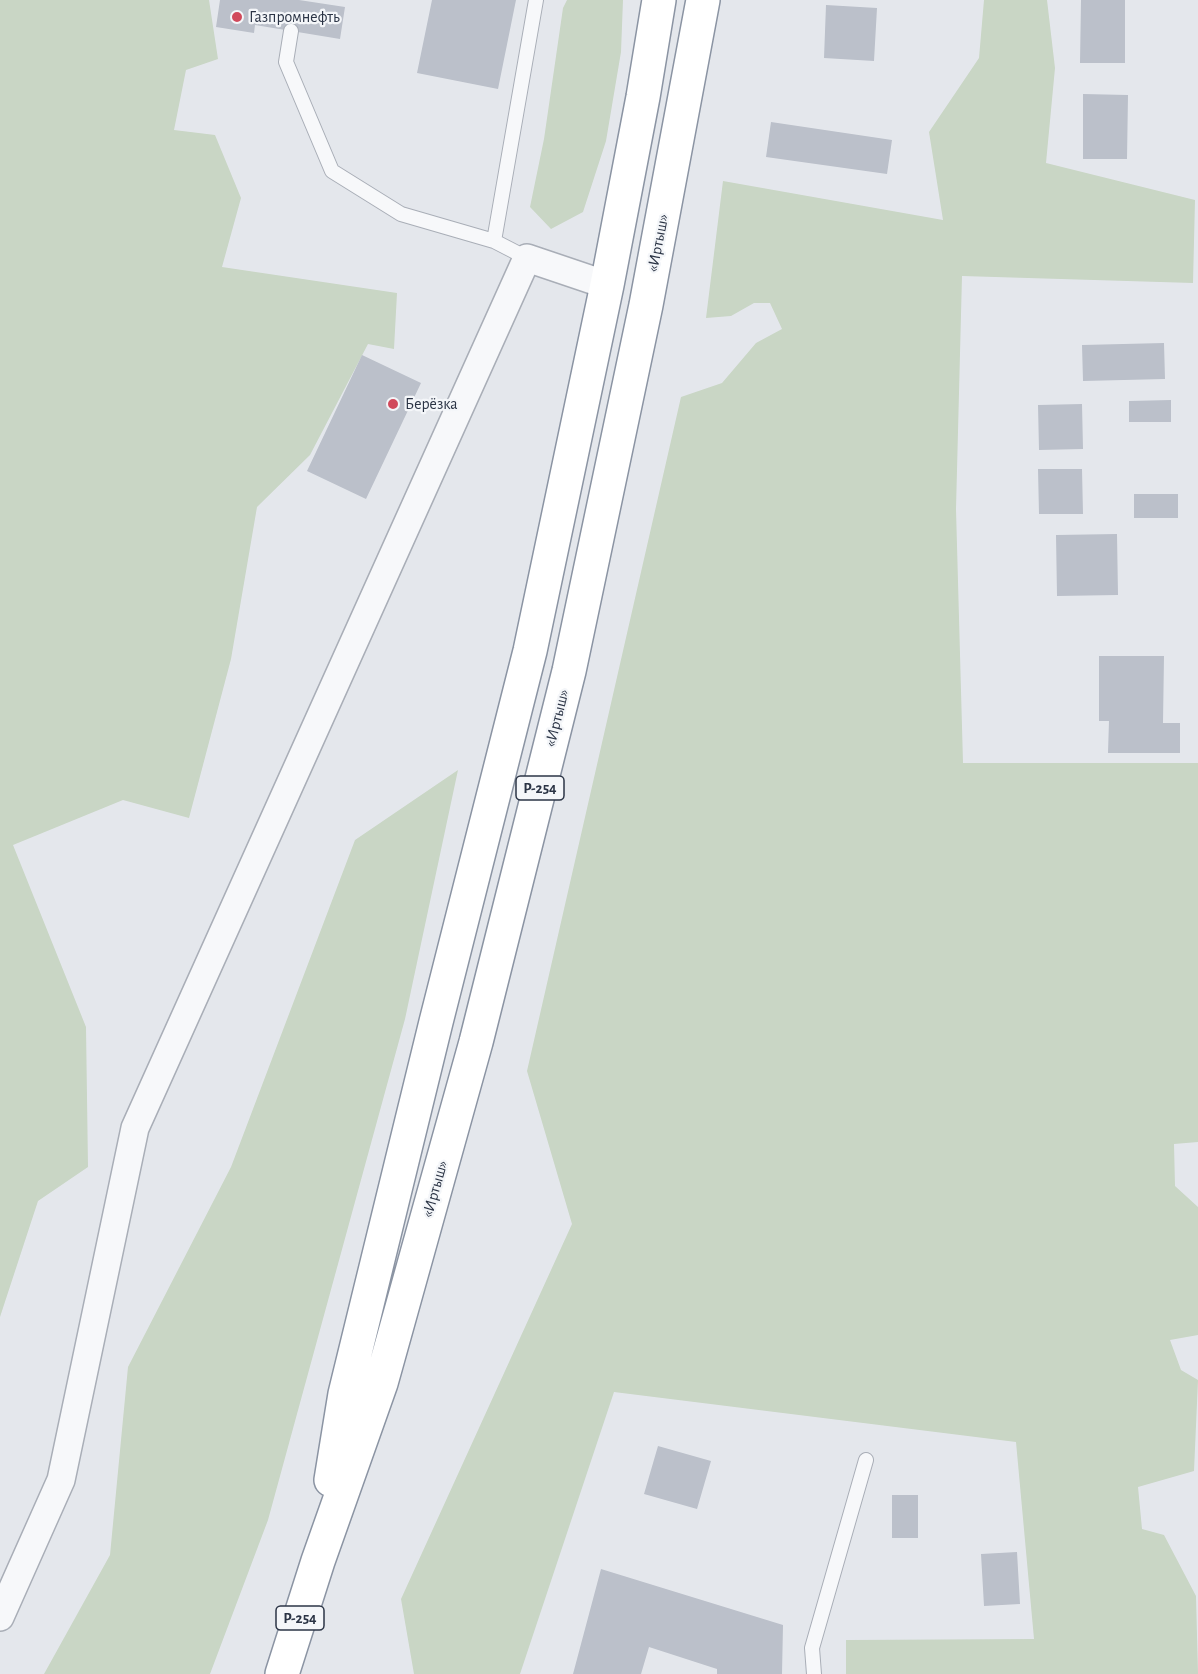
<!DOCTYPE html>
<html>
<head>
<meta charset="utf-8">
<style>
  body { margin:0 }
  canvas { display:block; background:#e4e7ec }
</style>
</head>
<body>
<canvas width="1198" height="1674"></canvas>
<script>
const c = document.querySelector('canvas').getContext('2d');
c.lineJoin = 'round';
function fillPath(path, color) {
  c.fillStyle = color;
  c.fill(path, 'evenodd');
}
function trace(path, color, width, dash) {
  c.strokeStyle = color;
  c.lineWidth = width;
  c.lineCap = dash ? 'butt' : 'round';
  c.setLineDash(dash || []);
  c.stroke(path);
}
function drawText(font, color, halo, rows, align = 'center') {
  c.font = font + ' "Alegreya Sans",sans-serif';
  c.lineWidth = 4.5;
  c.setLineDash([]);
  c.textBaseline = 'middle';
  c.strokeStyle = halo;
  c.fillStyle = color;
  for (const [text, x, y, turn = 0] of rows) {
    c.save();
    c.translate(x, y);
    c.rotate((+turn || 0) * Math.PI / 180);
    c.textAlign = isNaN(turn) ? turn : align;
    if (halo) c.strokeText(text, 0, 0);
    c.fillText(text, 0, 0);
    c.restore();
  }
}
fillPath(new Path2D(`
  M0 0H209L218 59 186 70 174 130 215 135 241 198 222 267 397 293 394 349 368 344 310 455 257 507 231 659 189 818 123 800 13 845 86 1027 88 1167 38 1201 0 1317Z
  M567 0H623L621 52 606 141 583 212 551 229 530 207 544 139 563 8Z
  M984 0H1047L1055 68 1046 163 1195 200 1193 283 962 276 956 509 963 763H1198V1142L1174 1144 1175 1186 1198 1207V1335L1170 1340 1181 1370 1198 1380 1194 1471 1138 1487 1142 1529 1164 1535 1196 1596 1198 1674H846V1640L1034 1639 1016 1442 614 1392 520 1674H414L401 1599 572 1224 527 1071 681 397 722 383 756 343 782 329 770 303H754L731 316 706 318 723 181 943 220 929 132 979 58Z
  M458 770 405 1019 268 1520 210 1674H44L110 1555 128 1367 231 1167 355 840Z`), '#c9d6c5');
fillPath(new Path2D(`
  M220 0H299L345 7 340 39 255 25 254 33 216 27Z
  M432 0H516L498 89 417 73Z
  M1081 0H1125V63H1080Z
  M826 5 877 8 874 61 824 58Z
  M1083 94 1128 95 1127 159H1083Z
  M771 122 892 140 887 174 766 157Z
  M1164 343 1165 379 1083 381 1082 345Z
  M362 355 421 383 366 499 307 471Z
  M1171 400V422H1129V401Z
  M1082 404 1083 449 1039 450 1038 405Z
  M1038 469H1082L1083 514H1039Z
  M1134 494H1178V518H1134Z
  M1117 534 1118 595 1057 596 1056 535Z
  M1099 656H1164L1163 723H1180V753H1108L1109 721H1099Z
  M658 1446 711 1461 697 1509 644 1494Z
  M892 1495H918V1538H892Z
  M1017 1552 1020 1604 984 1606 981 1554Z
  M601 1569 783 1625 782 1674H717V1669L649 1647 641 1674H573Z`), '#bbc0ca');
const lane = new Path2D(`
  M291 31 286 62 332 171 401 214 494 241 527 258
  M494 241 536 0
  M814 1674 812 1648 866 1460`);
const street = new Path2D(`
  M0 1617 61 1480 135 1128 527 258 607 285`);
const highway = new Path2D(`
  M331 1480 345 1394 436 1022 530 651 607 285 643 97 659 0
  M282 1674 318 1561 381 1383 476 1042 569 671 646 305 703 0`);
trace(lane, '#a9aeb7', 16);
trace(street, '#a9aeb7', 30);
trace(highway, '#8b94a3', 36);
trace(lane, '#f7f8fa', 14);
trace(street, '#f7f8fa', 27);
trace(highway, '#fff', 33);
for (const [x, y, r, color] of [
  [237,17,6,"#d1495b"],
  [393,404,6,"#d1495b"]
]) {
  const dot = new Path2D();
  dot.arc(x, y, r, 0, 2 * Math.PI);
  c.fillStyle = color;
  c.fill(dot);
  trace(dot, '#f4f6f9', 2);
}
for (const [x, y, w] of [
  [540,788,48],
  [300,1618,48]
]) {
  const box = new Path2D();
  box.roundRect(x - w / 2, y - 12, w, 24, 4.5);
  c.fillStyle = '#f4f6f9';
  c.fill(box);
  trace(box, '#2b3445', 1.5);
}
drawText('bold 15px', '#2b3445', null, [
  ["Р-254",540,788],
  ["Р-254",300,1618]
]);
drawText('16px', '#2b3445', '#f4f6f9', [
  ["Газпромнефть",249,17],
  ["Берёзка",405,404]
], 'left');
drawText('16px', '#2b3445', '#f4f6f9', [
  ["«Иртыш»",658,243,-79],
  ["«Иртыш»",557,718,-76],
  ["«Иртыш»",435,1189,-74]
]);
</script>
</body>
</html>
